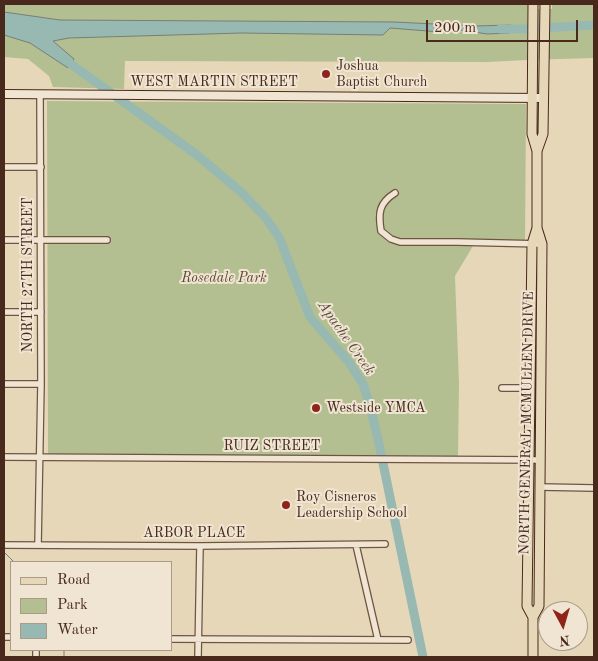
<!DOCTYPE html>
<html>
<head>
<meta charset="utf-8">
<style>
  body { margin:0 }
  #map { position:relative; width:598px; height:661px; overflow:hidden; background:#e7d7b9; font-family:"Old Standard TT",serif }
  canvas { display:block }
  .frame { position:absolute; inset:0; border:5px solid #48291c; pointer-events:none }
  .legend { position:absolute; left:10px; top:561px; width:162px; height:90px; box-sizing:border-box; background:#efe5d2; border:1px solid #ac9a89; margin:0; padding:6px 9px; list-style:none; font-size:15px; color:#48291c }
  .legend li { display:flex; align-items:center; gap:10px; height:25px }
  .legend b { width:25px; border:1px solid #ac9a89 }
  .north { position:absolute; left:538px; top:601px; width:50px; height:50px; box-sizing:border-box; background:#efe5d2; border:1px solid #ac9a89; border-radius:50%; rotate:174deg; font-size:14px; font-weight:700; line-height:20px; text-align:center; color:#48291c }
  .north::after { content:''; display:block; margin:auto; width:18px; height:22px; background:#8f2418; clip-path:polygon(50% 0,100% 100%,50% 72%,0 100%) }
  .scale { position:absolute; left:426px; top:20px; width:152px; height:22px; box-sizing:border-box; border:2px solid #48291c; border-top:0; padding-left:6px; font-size:15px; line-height:18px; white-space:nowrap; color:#48291c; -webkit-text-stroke:4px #efe5d2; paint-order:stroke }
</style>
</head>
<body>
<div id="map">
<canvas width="598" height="661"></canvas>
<div class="frame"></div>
<ul class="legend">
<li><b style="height:6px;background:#e7d7b9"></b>Road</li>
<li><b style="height:14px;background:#b3bf91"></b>Park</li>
<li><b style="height:14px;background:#97b9b2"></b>Water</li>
</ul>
<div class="north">N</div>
<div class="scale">200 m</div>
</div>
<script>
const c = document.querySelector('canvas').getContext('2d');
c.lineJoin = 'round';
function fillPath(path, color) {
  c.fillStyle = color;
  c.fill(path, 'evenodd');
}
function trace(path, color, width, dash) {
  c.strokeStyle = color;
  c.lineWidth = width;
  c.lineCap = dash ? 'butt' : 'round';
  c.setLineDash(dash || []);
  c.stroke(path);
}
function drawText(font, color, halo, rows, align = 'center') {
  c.font = font + ' "Old Standard TT",serif';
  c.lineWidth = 4;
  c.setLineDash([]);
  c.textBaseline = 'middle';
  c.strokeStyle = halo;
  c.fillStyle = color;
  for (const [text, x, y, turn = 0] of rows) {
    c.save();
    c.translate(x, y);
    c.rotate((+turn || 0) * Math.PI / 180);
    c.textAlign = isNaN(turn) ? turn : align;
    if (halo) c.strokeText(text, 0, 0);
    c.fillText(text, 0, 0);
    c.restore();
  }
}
fillPath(new Path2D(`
  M4 4H528V9H552V4H594V58L527 60 487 62 125 61 124 89 53 87 49 76 28 59 4 57Z
  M47 101 526 104 525 247 473 246 455 276 459 383 458 457 48 454Z`), '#b3bf91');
const water = new Path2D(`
  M4 12 60 20 394 22 476 26 511 25V28L510 33 487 34 461 30 440 32 390 28 383 35 242 33 69 38 53 41 74 59 68 68 30 43 4 35Z`);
fillPath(water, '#97b9b2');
trace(water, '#777f76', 1);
trace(new Path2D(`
  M4 552 14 562
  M64 650V657`), '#777f76', 1);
trace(new Path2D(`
  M500 29H525L594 25
  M62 56 71 64 197 155 241 192 265 217 279 237 310 317 348 361 363 384 369 402 378 439 423 657`), '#97b9b2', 9);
const street = new Path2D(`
  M4 167H41
  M395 193C379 203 378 213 381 231L391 239 400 242H457L542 244
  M4 240H107
  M4 312H41
  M4 384H41
  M502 388H529
  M4 457 540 460
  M540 487 594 488
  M4 545 200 546 385 544
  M38 545 41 384 40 94
  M356 545 378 640
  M4 637H11
  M171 639 408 640
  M36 657V650
  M198 657 200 546`);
const secondary = new Path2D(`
  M4 94 544 98`);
const primary = new Path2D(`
  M533 4 532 134 537 151
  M533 617 539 606 542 244 537 228
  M533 657V617L527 606 532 244 537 228V151L543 134 545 4`);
trace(street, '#705443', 8);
trace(secondary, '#48291c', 10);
trace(primary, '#48291c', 11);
trace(street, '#efe5d2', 5.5);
trace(secondary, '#efe5d2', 8);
trace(primary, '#e7d7b9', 9);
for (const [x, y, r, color] of [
  [326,74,5,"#8f2418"],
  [316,408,5,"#8f2418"],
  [286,505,5,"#8f2418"]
]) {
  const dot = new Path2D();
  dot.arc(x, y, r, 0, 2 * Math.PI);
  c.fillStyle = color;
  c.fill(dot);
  trace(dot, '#efe5d2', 2);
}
drawText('14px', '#48291c', '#efe5d2', [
  ["Joshua",336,66],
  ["Baptist Church",336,82],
  ["Westside YMCA",326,408],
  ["Roy Cisneros",296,497],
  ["Leadership School",296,513]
], 'left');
drawText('14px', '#48291c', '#efe5d2', [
  ["WEST MARTIN STREET",214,82],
  ["NORTH 27TH STREET",28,275,-90],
  ["NORTH GENERAL MCMULLEN DRIVE",527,423,-89],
  ["RUIZ STREET",272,446],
  ["ARBOR PLACE",194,533]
]);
drawText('italic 14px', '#5d4733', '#efe5d2', [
  ["Rosedale Park",224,278]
]);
drawText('italic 15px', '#58463a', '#efe5d2', [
  ["Apache Creek",346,338,55]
]);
</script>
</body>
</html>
